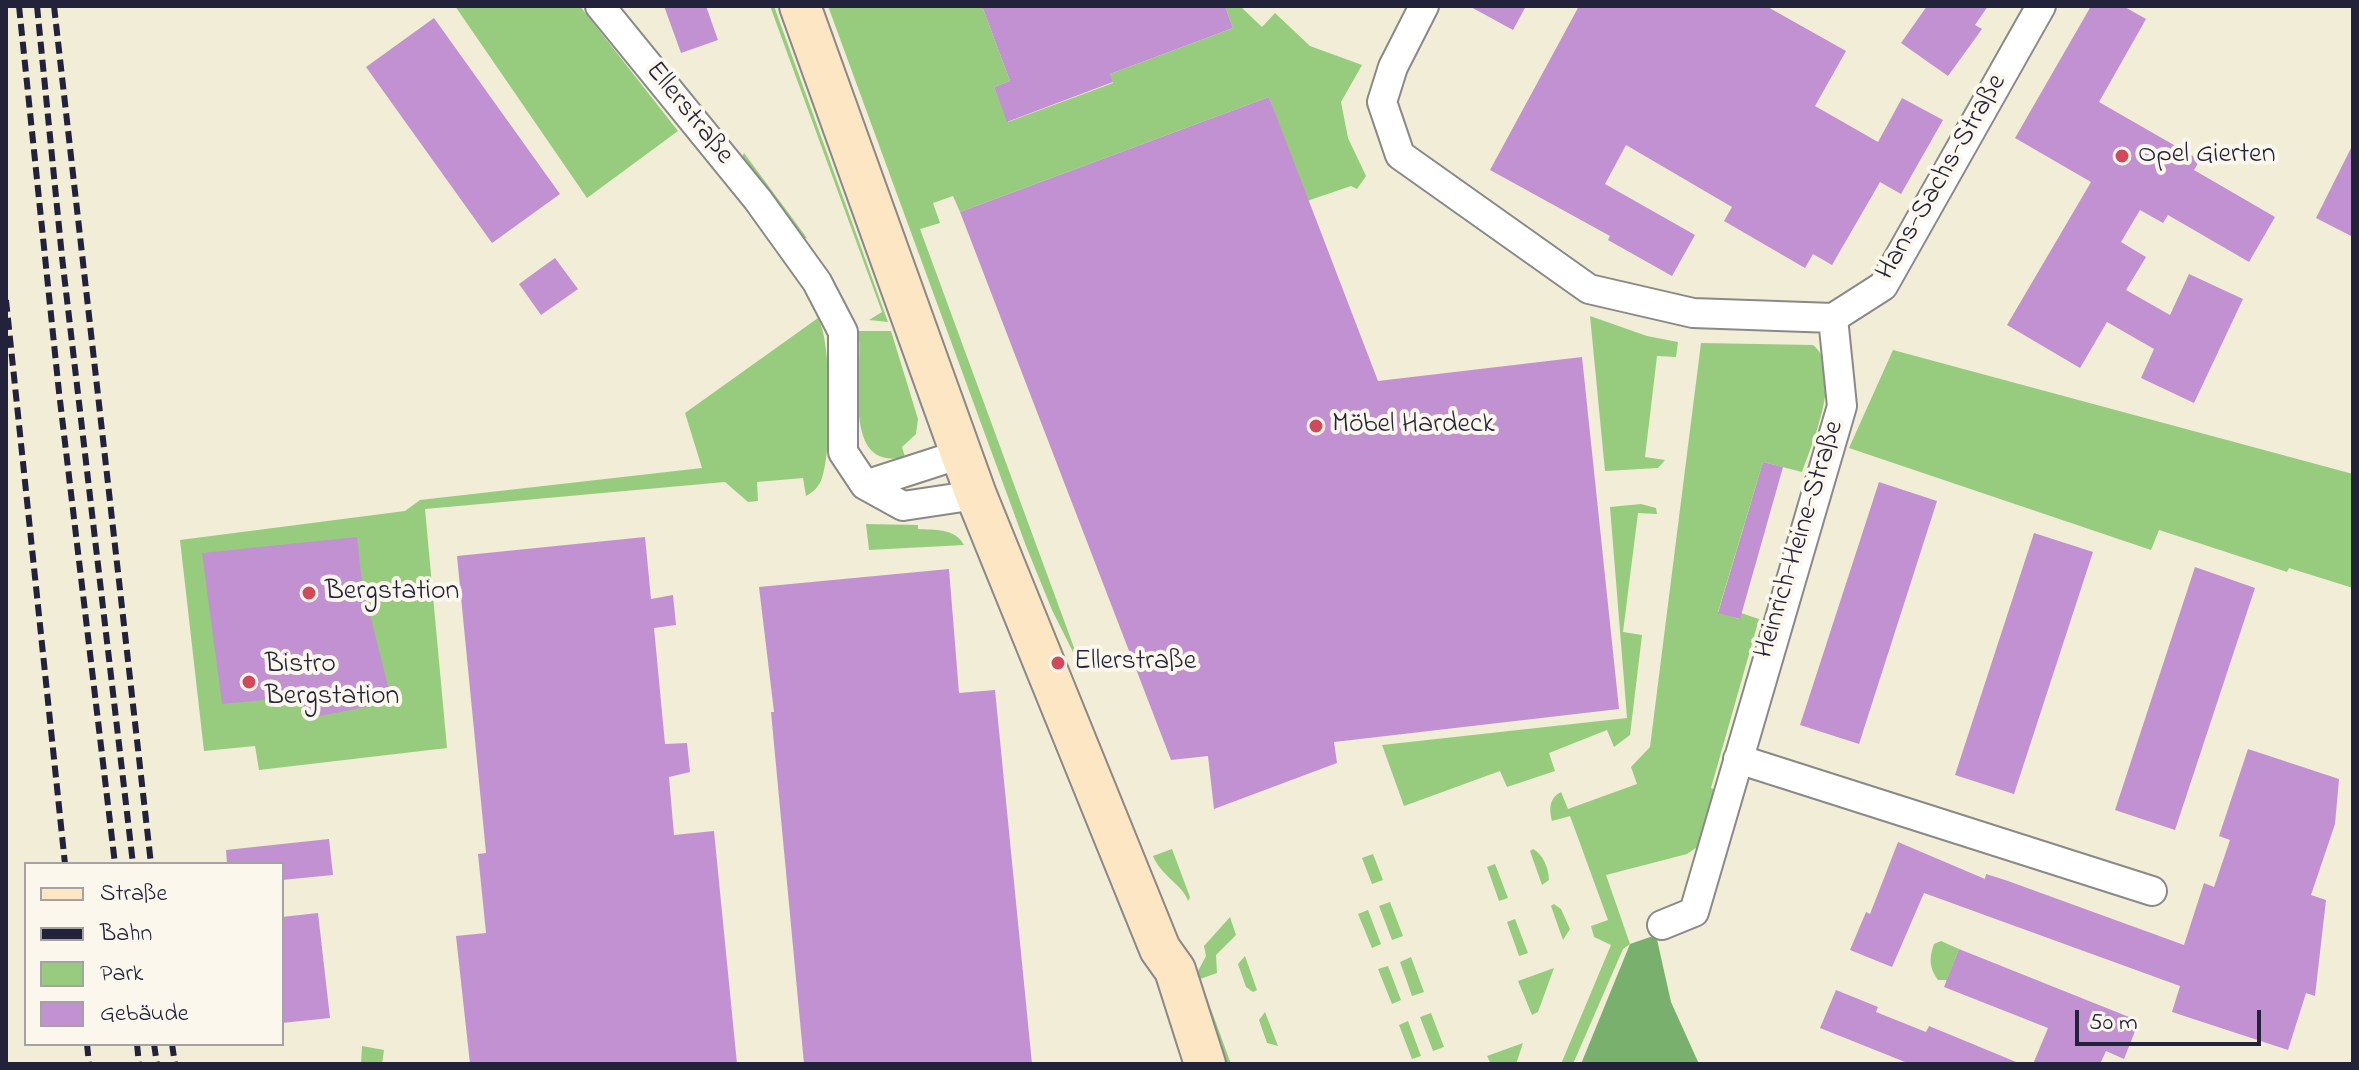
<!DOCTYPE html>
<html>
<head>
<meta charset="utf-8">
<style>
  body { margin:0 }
  #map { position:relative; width:2359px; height:1070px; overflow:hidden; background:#f2edd7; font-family:"Indie Flower",sans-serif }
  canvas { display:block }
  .frame { position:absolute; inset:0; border:8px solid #22223b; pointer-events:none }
  .legend { position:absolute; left:24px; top:862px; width:260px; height:184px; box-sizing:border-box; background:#fbf7ec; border:2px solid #a4a2a5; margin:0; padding:10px 14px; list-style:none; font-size:24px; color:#22223b }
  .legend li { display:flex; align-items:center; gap:16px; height:40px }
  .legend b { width:40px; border:2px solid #a4a2a5 }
  .scale { position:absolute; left:2075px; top:1010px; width:186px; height:36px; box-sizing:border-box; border:4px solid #22223b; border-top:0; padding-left:10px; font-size:24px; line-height:28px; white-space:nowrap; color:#22223b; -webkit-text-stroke:6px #fbf7ec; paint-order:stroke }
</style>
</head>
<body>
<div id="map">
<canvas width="2359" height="1070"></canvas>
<div class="frame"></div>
<ul class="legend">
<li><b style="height:10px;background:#fce6c4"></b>Straße</li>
<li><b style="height:10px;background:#22223b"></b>Bahn</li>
<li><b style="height:22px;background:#97cc7e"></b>Park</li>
<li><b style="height:22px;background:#c291d2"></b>Gebäude</li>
</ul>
<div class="scale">50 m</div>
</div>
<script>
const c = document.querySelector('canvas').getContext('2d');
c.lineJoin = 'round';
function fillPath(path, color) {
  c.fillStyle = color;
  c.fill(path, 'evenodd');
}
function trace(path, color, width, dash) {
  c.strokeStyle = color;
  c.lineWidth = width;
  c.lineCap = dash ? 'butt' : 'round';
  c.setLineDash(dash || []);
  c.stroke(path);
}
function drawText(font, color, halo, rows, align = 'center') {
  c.font = font + ' "Indie Flower",sans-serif';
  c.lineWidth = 8;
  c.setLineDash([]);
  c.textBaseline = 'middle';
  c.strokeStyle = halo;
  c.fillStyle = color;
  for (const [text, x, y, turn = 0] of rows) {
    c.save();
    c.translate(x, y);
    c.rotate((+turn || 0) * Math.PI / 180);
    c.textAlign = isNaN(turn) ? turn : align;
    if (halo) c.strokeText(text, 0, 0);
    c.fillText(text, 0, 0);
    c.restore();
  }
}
fillPath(new Path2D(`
  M455 6H580L678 131 587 198Z
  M770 6H774L888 322 869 320 882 312Z
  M828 6H982L1010 81 994 87 1008 122 1113 83 1110 74 1233 28 1225 6H1240L1262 27 1275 13 1310 46 1362 65 1341 102 1348 138 1366 176 1357 189 1351 186 1307 201 1269 97 960 212 953 196 933 203 940 223 920 229 1083 672 1052 610 1026 546Z
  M744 153 807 238 800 240 746 168 742 157Z
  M1590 316 1647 336 1678 342 1676 357 1657 356 1645 457 1665 460 1658 468 1605 471Z
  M818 318C832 341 832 452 822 478 819 487 813 492 806 496L803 478 757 482 758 501 748 502 725 482 425 509 447 748 259 770 255 746 204 751 180 540 405 511 420 500 702 468 685 413Z
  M858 331H891L918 419 916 434 902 447 905 457C838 473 865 367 858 331Z
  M1701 343 1813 345C1844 370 1813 442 1802 472L1763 462 1718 612 1739 619 1741 613 1759 619 1711 788 1716 790 1700 845 1687 854 1606 875 1630 944 1623 949 1573 1064H1561L1611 945 1594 937 1591 926 1608 920 1570 816 1552 821C1549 809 1549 798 1561 792L1568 809 1637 784 1631 767 1650 747Z
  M1893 350 2353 474V588L2289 568 2287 572 2159 530 2151 550 1849 448Z
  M1641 504 1656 508 1657 514 1638 513 1623 632 1642 635 1630 735 1614 747 1607 730 1549 753 1555 771 1507 787 1500 771 1404 806 1382 745 1627 718 1610 507Z
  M866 524 918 525V529C935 530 955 528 964 545L869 550Z
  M1172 849 1190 897 1188 901C1183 885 1161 876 1153 856Z
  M1533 849C1543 854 1549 869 1549 880L1542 885 1530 851Z
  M1373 854 1383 880 1372 884 1362 858Z
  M1495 864 1508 898 1499 901 1487 867Z
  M1390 902 1403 936 1392 940 1379 906Z
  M1554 904 1561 909 1570 929 1563 940 1551 906Z
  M1368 910 1381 944 1372 948 1358 914Z
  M1230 917 1236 935 1216 955 1217 973 1200 979 1231 1064H1223L1197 973 1206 956 1204 946Z
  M1515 919 1528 953 1519 956 1507 922Z
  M1941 941 1959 949 1947 980H1938C1929 968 1929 958 1934 944Z
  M1245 956 1257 990 1253 992 1246 987 1238 964Z
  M1411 957 1424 992 1412 996 1400 962Z
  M1388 966 1401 1000 1392 1004 1378 969Z
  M1554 968 1538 1012 1532 1015 1518 981Z
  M1265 1012 1278 1046 1267 1043 1259 1020Z
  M1431 1013 1444 1047 1433 1051 1420 1017Z
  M1408 1021 1421 1056 1412 1059 1399 1025Z
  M1523 1043 1516 1064H1491L1487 1056Z
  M362 1046 384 1050 382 1064H361Z`), '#97cc7e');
fillPath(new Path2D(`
  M1656 935 1671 1002 1699 1064H1581L1630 944Z`), '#79b06d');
fillPath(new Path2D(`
  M664 6H706L718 40 681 53Z
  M982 6H1225L1233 28 1110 74 1113 82 1007 122 994 87 1010 81Z
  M1469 6H1526L1513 30Z
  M1579 6H1766L1846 51 1815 106 1878 142 1902 98 1943 120 1901 194 1880 182 1832 265 1813 254 1805 268 1724 221 1732 207 1626 145 1605 184 1695 235 1672 276 1608 240 1610 236 1490 170Z
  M1927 6H1988L1975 25 1982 29 1948 76 1901 43Z
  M2091 6H2123L2146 19 2099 102 2200 160 2194 170 2275 217 2249 262 2168 215 2163 223 2140 210 2121 242 2146 257 2126 290 2170 315 2189 274 2243 299 2194 403 2141 378 2154 349 2107 322 2080 368 2007 325 2091 182 2015 138Z
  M434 18 560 194 492 243 366 67Z
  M1269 97 1378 381 1582 357 1619 709 1334 742 1337 763 1214 809 1208 756 1171 760 960 212Z
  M2353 144V237L2316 218Z
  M555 258 578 289 541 315 519 284Z
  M1763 462 1783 467 1740 619 1718 613Z
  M1879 482 1937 501 1859 744 1800 725Z
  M2034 533 2093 552 2014 794 1955 775Z
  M357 537 362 583 392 702 304 719V696L222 704 202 553Z
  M645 537 651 599 673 595 676 625 654 628 665 744 687 743 690 772 669 777 674 835 714 831 737 1064H470L456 936 486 933 478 854 486 853 457 556Z
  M2195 567 2255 588 2175 830 2115 810Z
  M949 569 959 693 995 690 1032 1064H804L771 712H774L759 587Z
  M2248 749 2339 779 2335 824 2311 895 2326 900 2315 996 2306 993 2288 1050 2172 1012 2180 986 1924 893 1892 967 1850 950 1866 912 1870 914 1898 842 1985 879 1986 874 2008 881 2184 945 2204 883 2214 887 2230 840 2219 836Z
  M329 839 333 875 282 880V864H227L226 850Z
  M318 913 330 1018 282 1023V917Z
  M1959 949 2139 1021 2124 1059 2106 1051 2100 1064H2033L2048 1028 1944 987Z
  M1836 990 1878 1007 1876 1012 1926 1032 1929 1026 2021 1064H1910L1820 1028Z`), '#c291d2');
const street = new Path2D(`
  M600 6 758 200 817 282 843 332V452L865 485 903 506 976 495
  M1424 6 1393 67 1382 102 1400 155 1589 289 1693 313 1833 318 1883 286 2041 6
  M865 485 961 454
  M1738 759 2152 891
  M1662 925 1694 912 1842 406 1833 318`);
const secondary = new Path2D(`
  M800 6 976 495 1160 949 1175 970 1205 1064`);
trace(street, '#8a8889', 32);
trace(secondary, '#8a8889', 44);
trace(street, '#fff', 28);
trace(secondary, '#fce6c4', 40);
trace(new Path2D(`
  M19 6 59 392 115 864
  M37 6 62 257 133 864
  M54 6 151 864
  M6 300 65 864
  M87 1044 89 1064
  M137 1044 139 1064
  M154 1044 157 1064
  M172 1044 175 1064`), '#22223b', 6, [12, 6]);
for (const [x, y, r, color] of [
  [2122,156,8,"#d1495b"],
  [1316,426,8,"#d1495b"],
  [309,593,8,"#d1495b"],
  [1058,663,8,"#d1495b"],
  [249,682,8,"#d1495b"]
]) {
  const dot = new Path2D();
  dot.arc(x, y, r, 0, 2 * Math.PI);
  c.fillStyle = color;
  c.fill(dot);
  trace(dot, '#fbf7ec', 3);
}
drawText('28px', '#22223b', '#fbf7ec', [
  ["Ellerstraße",688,114,51],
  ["Hans-Sachs-Straße",1943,178,-60],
  ["Heinrich-Heine-Straße",1801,540,-73]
]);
drawText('28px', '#22223b', '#fbf7ec', [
  ["Opel Gierten",2138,156],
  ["Möbel Hardeck",1332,426],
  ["Bergstation",325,593],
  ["Ellerstraße",1074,663],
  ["Bistro",265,666],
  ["Bergstation",265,698]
], 'left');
</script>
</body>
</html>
